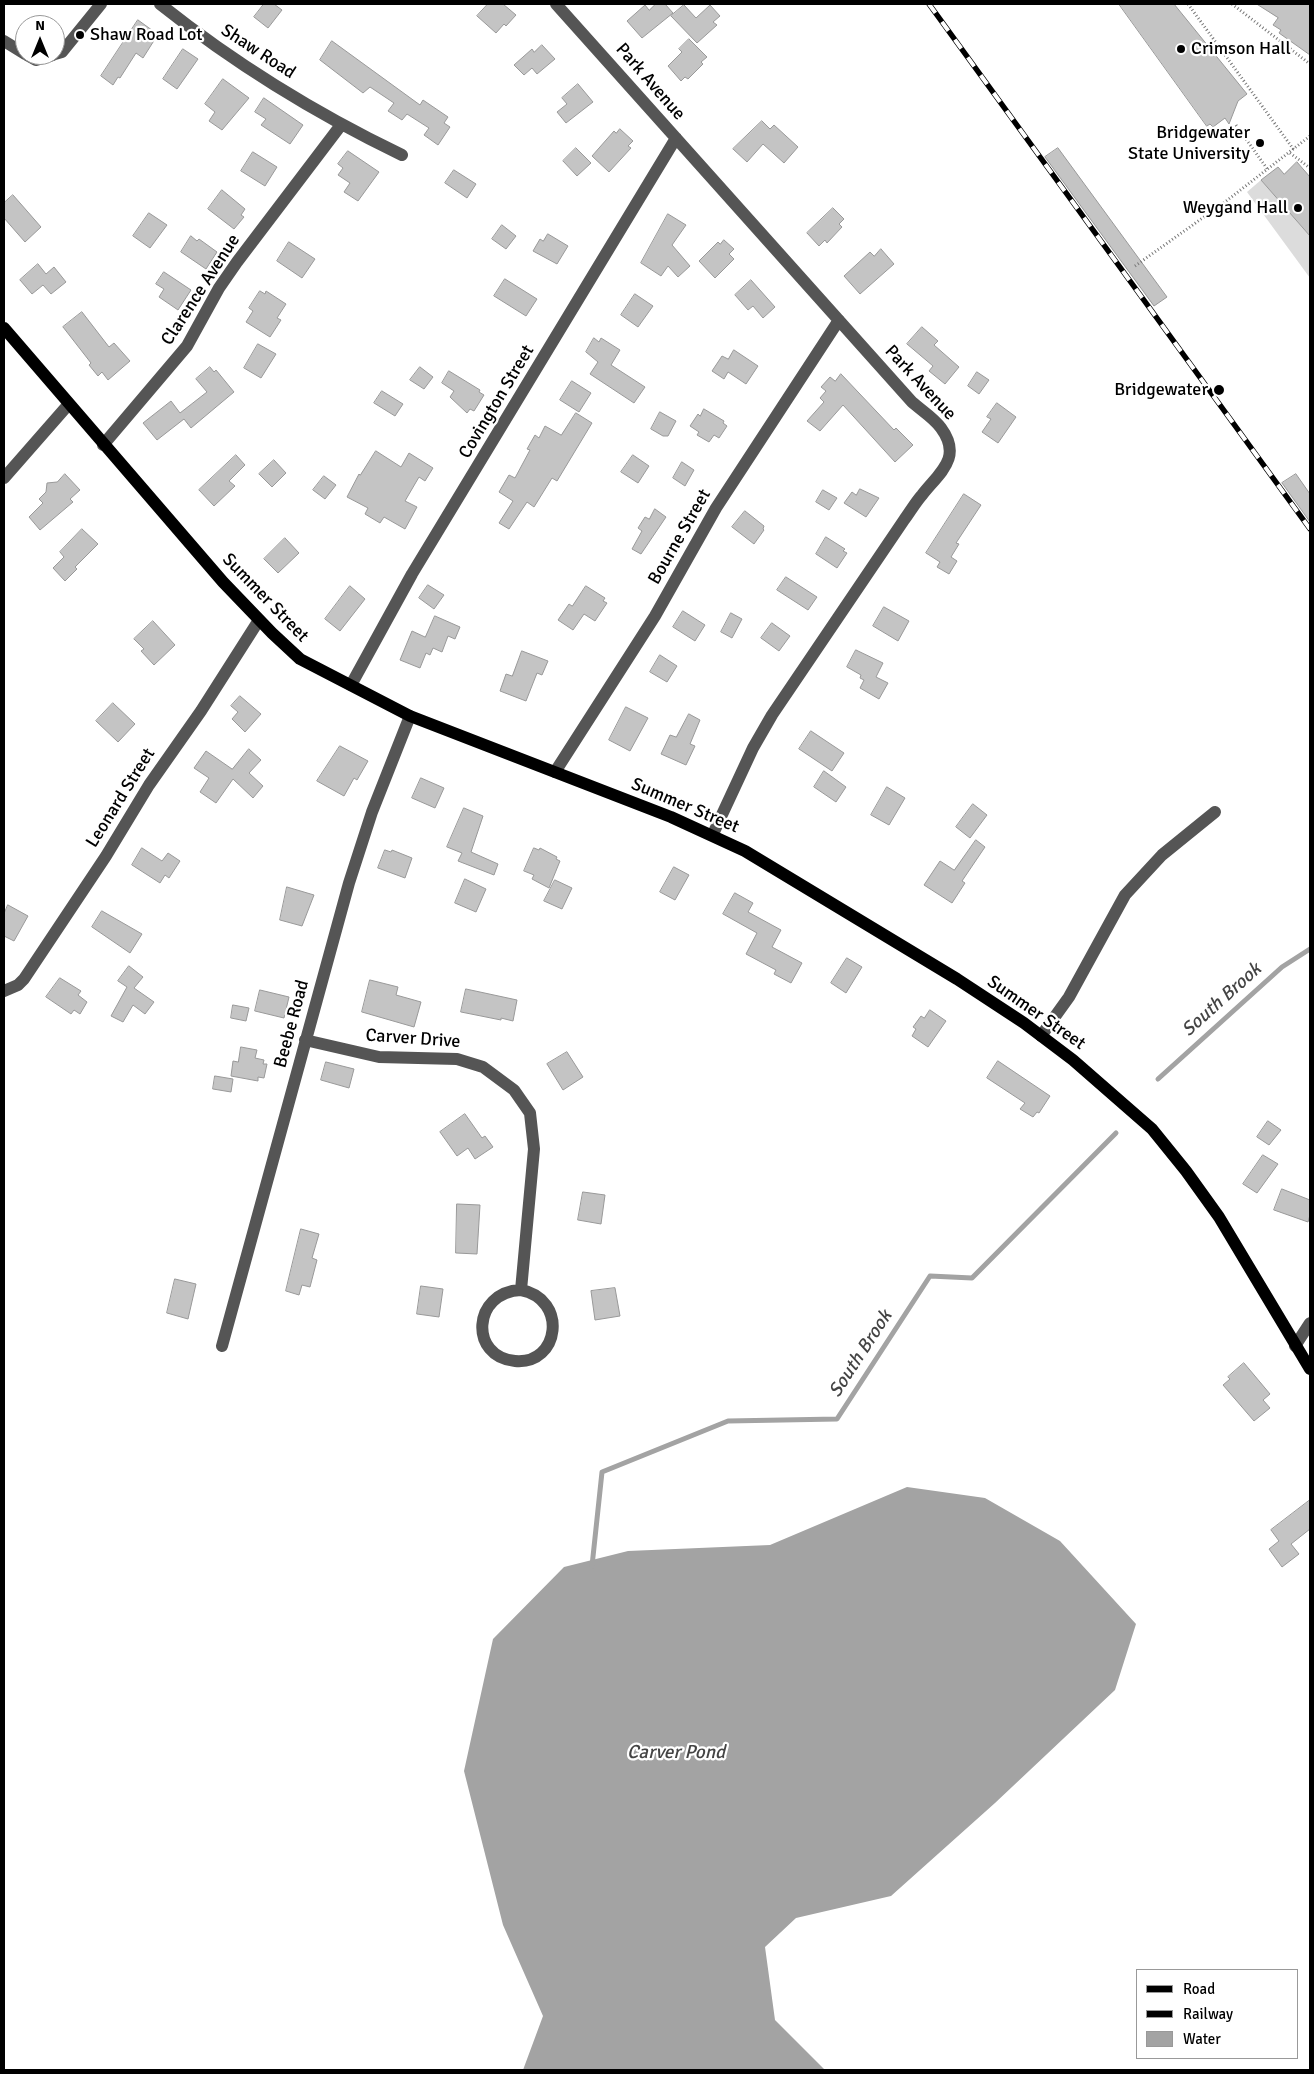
<!DOCTYPE html>
<html>
<head>
<meta charset="utf-8">
<style>
  body { margin:0 }
  #map { position:relative; width:1314px; height:2074px; overflow:hidden; background:#fff; font-family:Signika,sans-serif }
  canvas { display:block }
  .frame { position:absolute; inset:0; border:5px solid #000; pointer-events:none }
  .legend { position:absolute; left:1136px; top:1969px; width:162px; height:90px; box-sizing:border-box; background:#fff; border:1px solid #999; margin:0; padding:6px 9px; list-style:none; font-size:15px; color:#000 }
  .legend li { display:flex; align-items:center; gap:10px; height:25px }
  .legend b { width:25px; border:1px solid #999 }
  .north { position:absolute; left:15px; top:15px; width:50px; height:50px; box-sizing:border-box; background:#fff; border:1px solid #999; border-radius:50%; rotate:0deg; font-size:14px; font-weight:700; line-height:20px; text-align:center; color:#000 }
  .north::after { content:''; display:block; margin:auto; width:18px; height:22px; background:#000; clip-path:polygon(50% 0,100% 100%,50% 72%,0 100%) }
</style>
</head>
<body>
<div id="map">
<canvas width="1314" height="2074"></canvas>
<div class="frame"></div>
<ul class="legend">
<li><b style="height:6px;background:#000"></b>Road</li>
<li><b style="height:6px;background:#000"></b>Railway</li>
<li><b style="height:14px;background:#a3a3a3"></b>Water</li>
</ul>
<div class="north">N</div>
</div>
<script>
const c = document.querySelector('canvas').getContext('2d');
c.lineJoin = 'round';
function fillPath(path, color) {
  c.fillStyle = color;
  c.fill(path, 'evenodd');
}
function trace(path, color, width, dash) {
  c.strokeStyle = color;
  c.lineWidth = width;
  c.lineCap = dash ? 'butt' : 'round';
  c.setLineDash(dash || []);
  c.stroke(path);
}
function drawText(font, color, halo, rows, align = 'center') {
  c.font = font + ' Signika,sans-serif';
  c.lineWidth = 4.5;
  c.setLineDash([]);
  c.textBaseline = 'middle';
  c.strokeStyle = halo;
  c.fillStyle = color;
  for (const [text, x, y, turn = 0] of rows) {
    c.save();
    c.translate(x, y);
    c.rotate((+turn || 0) * Math.PI / 180);
    c.textAlign = isNaN(turn) ? turn : align;
    if (halo) c.strokeText(text, 0, 0);
    c.fillText(text, 0, 0);
    c.restore();
  }
}
fillPath(new Path2D(`
  M1261 180 1310 236V278L1247 192Z`), '#dcdcdc');
fillPath(new Path2D(`
  M907 1487 985 1498 1060 1541 1136 1624 1115 1690 995 1803 891 1896 796 1918 765 1947 775 2020 825 2070H523L543 2016 503 1925 464 1771 493 1639 564 1567 628 1551 770 1545Z`), '#a3a3a3');
trace(new Path2D(`
  M1158 1079 1282 967 1310 949
  M592 1566 602 1472 728 1421 837 1419 930 1276 972 1278 1116 1133`), '#a3a3a3', 5);
const building = new Path2D(`
  M264 4H274L282 10 268 28 254 17Z
  M488 4H503L516 15 506 26 504 24 496 33 477 16Z
  M656 4H665L673 13 642 38 627 21 645 5 649 10Z
  M1119 4H1174L1247 94 1238 101 1229 124 1225 118 1213 127 1210 124 1207 126Z
  M1257 4H1310V55L1279 33 1281 30 1273 25 1278 18Z
  M684 5 696 18 710 5 720 16 713 22 717 25 697 43 671 16Z
  M138 20 156 33 153 37 155 39 143 58 136 53 120 78 118 77 113 85 101 76Z
  M689 39 707 57 701 62 703 64 688 79 685 77 681 81 668 66 682 52 679 49Z
  M332 41 420 105 423 100 448 117 444 123 450 127 438 145 424 135 429 128 407 114 402 120 388 111 394 103 370 87 363 93 320 60Z
  M542 45 555 59 537 74 532 68 524 75 514 65 532 49 534 52Z
  M183 49 198 59 177 89 163 79Z
  M223 79 249 98 222 130 209 121 215 112 205 104Z
  M578 84 593 102 566 123 557 112 567 104 562 98Z
  M264 98 303 125 290 144 261 125 266 119 255 112Z
  M762 121 770 129 774 125 798 147 784 163 763 144 747 162 733 149Z
  M620 129 633 141 628 146 631 148 609 172 592 156 614 131 616 133Z
  M576 148 591 163 577 176 563 161Z
  M1058 148 1167 297 1154 306 1045 157Z
  M348 151 379 172 358 201 344 192 350 183 338 175 343 168 338 164Z
  M253 152 277 167 265 186 241 171Z
  M1297 162 1310 177V236L1261 180 1278 167 1284 174Z
  M454 170 476 184 467 198 445 183Z
  M222 190 245 209 241 215 244 217 234 229 208 209Z
  M13 195 41 227 25 242 4 218V203Z
  M833 208 844 219 839 224 842 227 827 243 825 240 819 246 807 233Z
  M149 213 167 225 150 248 133 236Z
  M668 214 686 225 672 245 690 266 678 277 668 266 661 276 641 263Z
  M502 225 516 236 506 249 492 239Z
  M548 234 568 246 557 264 533 251 540 239 543 241Z
  M191 236 197 241 199 239 217 252 206 269 181 252Z
  M724 240 734 249 729 254 734 259 715 278 699 261 718 242 720 244Z
  M289 242 315 259 302 278 277 261Z
  M881 249 894 264 860 294 844 276 870 252 874 256Z
  M38 264 46 274 54 267 66 282 51 294 43 285 32 294 20 280Z
  M164 272 191 290 178 310 159 297 164 289 156 284Z
  M505 279 537 299 526 316 494 296Z
  M751 280 775 307 763 318 753 306 748 310 735 295Z
  M260 291 265 294 266 291 286 304 277 318 281 320 270 337 246 322 253 311 249 308Z
  M635 294 653 306 638 327 621 315Z
  M82 312 109 347 114 343 130 361 108 380 102 372 98 376 89 365 91 363 63 327Z
  M922 327 938 341 934 345 959 367 945 384 929 371 933 366 907 344Z
  M594 338 599 342 601 338 620 350 611 365 645 387 634 403 590 374 598 362 586 352Z
  M258 344 276 354 261 378 244 368Z
  M734 350 758 366 746 384 728 372 724 379 712 371 722 356 728 359Z
  M210 367 214 372 216 370 234 392 191 428 184 419 157 440 143 423 171 401 180 413 207 392 196 379Z
  M420 367 433 377 424 389 410 380Z
  M449 371 480 390 479 392 484 395 474 411 470 409 467 413 450 397 454 391 442 383Z
  M977 372 989 380 979 394 968 386Z
  M841 374 894 430 896 428 913 445 895 462 843 405 820 431 807 421 824 402 820 398 826 391 821 387 830 377 835 381Z
  M572 381 591 393 579 412 560 400Z
  M382 391 403 404 395 416 374 403Z
  M997 403 1016 417 998 443 982 432 991 419 987 417Z
  M704 409 724 421 723 423 727 426 719 438 714 435 709 442 697 435 699 432 690 426 698 414 700 416Z
  M660 412 676 421 668 436H663L651 429Z
  M576 413 592 423 557 481 552 478 534 507 527 502 509 529 499 523 513 501 499 492 509 475 515 478 530 450 527 449 535 435 539 438 545 426 561 435Z
  M376 451 401 467 409 453 433 468 425 481 419 477 405 501 417 507 405 529 384 517 380 523 365 514 368 508 347 497 359 474 360 475Z
  M236 455 245 465 229 481 235 486 214 506 199 490Z
  M633 455 649 466 638 483 621 472Z
  M274 460 286 473 272 487 259 474Z
  M682 462 694 470 685 486 673 478Z
  M65 474 80 490 70 499 73 502 40 530 29 517 43 503 39 499 46 492 47 483 57 482Z
  M1296 474 1310 494V522L1282 483Z
  M324 476 336 485 325 499 313 490Z
  M860 489 879 498 866 517 844 503 852 492 856 495Z
  M823 490 837 498 829 510 816 502Z
  M964 494 981 505 956 543 959 544 951 557 957 561 949 574 937 567 940 562 926 553Z
  M655 509 666 517 641 554 632 549 642 531 638 528 645 517 649 519Z
  M745 511 764 526 763 529 764 530 754 544 732 527Z
  M82 529 98 544 75 567 77 569 65 581 53 568 64 557 60 552Z
  M826 537 845 549 843 551 847 553 837 568 816 554Z
  M285 538 299 553 278 573 264 559Z
  M786 577 817 597 808 610 777 590Z
  M428 585 444 595 434 609 419 598Z
  M350 586 365 599 340 631 325 619Z
  M586 586 605 598 603 601 607 603 595 621 584 614 573 630 558 620 569 604 572 606Z
  M884 607 909 621 898 641 873 626Z
  M683 611 705 625 695 641 673 627Z
  M731 613 742 619 732 638 721 632Z
  M435 616 460 627 455 639 448 636 442 652 433 648 430 655 426 653 420 668 400 660 412 631 425 637Z
  M153 621 175 645 154 665 141 651 144 649 134 639Z
  M772 623 790 636 779 651 761 638Z
  M856 650 883 663 876 677 888 683 879 699 860 688 864 680 860 678 861 675 847 667Z
  M522 651 548 661 542 675 537 673 526 701 500 691 506 674 512 676Z
  M660 655 677 666 667 682 650 672Z
  M240 696 261 714 245 732 232 719 238 712 231 706Z
  M113 703 135 724 118 742 96 721Z
  M626 707 648 718 630 751 609 740Z
  M689 714 700 720 690 744 695 746 686 765 661 754 670 735 676 737Z
  M811 731 844 753 832 771 799 749Z
  M340 746 368 761 357 780 354 778 344 796 317 781Z
  M249 749 261 760 249 773 263 786 253 798 233 779 216 803 200 792 209 778 194 768 206 751 232 769Z
  M824 771 846 787 836 802 814 787Z
  M421 778 444 788 435 808 412 798Z
  M887 787 905 798 889 825 871 815Z
  M973 804 987 815 970 838 956 827Z
  M464 808 483 816 471 852 498 864 494 875 458 861 462 853 447 847Z
  M976 840 985 847 962 881 965 883 952 903 924 885 940 861 954 870Z
  M142 848 162 861 168 853 180 861 169 878 165 875 160 883 132 865Z
  M534 848 539 850 540 848 557 857 556 859 560 861 549 888 532 879 534 875 524 871Z
  M385 850 391 852 392 850 412 858 405 878 378 868Z
  M674 867 689 875 675 900 660 892Z
  M465 879 486 889 476 912 455 903Z
  M555 880 572 888 562 909 544 901Z
  M287 887 314 895 302 926 280 920Z
  M735 893 753 903 748 912 781 930 772 947 802 963 791 983 774 974 776 970 746 954 757 933 723 914Z
  M8 905 28 916 14 941 4 936V914Z
  M102 911 142 934 130 953 92 927Z
  M847 958 862 967 846 993 831 983Z
  M129 966 143 977 134 988 154 1002 145 1014 133 1005 123 1022 111 1016 127 987 118 981Z
  M60 978 81 991 78 995 87 1002 80 1014 74 1010 71 1014 46 997Z
  M370 980 398 987 396 995 421 1002 414 1027 362 1012Z
  M466 989 517 1000 513 1021 501 1018V1020L461 1012Z
  M260 990 289 997 284 1018 255 1011Z
  M233 1005 249 1008 246 1021 231 1018Z
  M930 1010 946 1021 928 1047 912 1036 916 1029 913 1027 921 1016 924 1018Z
  M241 1047 257 1050 255 1058 264 1060 263 1064H267L264 1078 258 1077V1081L231 1076 233 1061 238 1062Z
  M567 1052 583 1077 563 1090 547 1064Z
  M998 1061 1050 1096 1039 1113 1037 1112 1033 1117 1020 1109 1025 1103 987 1078Z
  M326 1062 354 1069 349 1088 321 1080Z
  M215 1076 233 1079 231 1092 213 1089Z
  M465 1114 482 1138 485 1136 493 1147 475 1159 468 1148 457 1156 440 1132Z
  M1268 1121 1281 1130 1269 1145 1257 1137Z
  M1263 1155 1278 1164 1257 1193 1243 1184Z
  M1282 1189 1310 1200V1215L1308 1222 1274 1210Z
  M583 1192 605 1195 601 1224 578 1220Z
  M457 1204 480 1205 477 1254 456 1253Z
  M301 1229 319 1234 312 1258 317 1260 310 1287 302 1285 299 1295 286 1291Z
  M175 1279 196 1284 188 1319 167 1313Z
  M421 1286 443 1289 439 1317 417 1314Z
  M615 1288 620 1316 595 1320 591 1291Z
  M1244 1363 1270 1394 1263 1400 1270 1408 1254 1421 1223 1385 1230 1379 1228 1377Z
  M1310 1500V1529L1291 1544 1299 1554 1282 1567 1269 1549 1279 1541 1271 1530Z`);
fillPath(building, '#c4c4c4');
trace(building, '#999', 1);
trace(new Path2D(`
  M1188 4 1294 150
  M1232 4 1310 64
  M1236 125 1268 170
  M1290 153 1310 168
  M1135 266 1225 202 1310 136`), '#777', 3, [1, 2.5]);
trace(new Path2D(`
  M160 4C234 63 317 114 402 155
  M556 4 912 402C921 410 934 418 941 428 963 458 939 473 922 495 915 503 910 512 904 520L772 715 753 748 713 834
  M4 41 25 54
  M55 54 62 52 101 4
  M27 55 36 60 53 55
  M103 445 187 346 219 288 237 262 341 125
  M4 478 68 405
  M351 685 412 574 676 138
  M555 772 655 616 716 508 839 320
  M4 991 18 985 24 979 106 856 149 785 201 711 259 620
  M1041 1036 1069 997 1125 895 1162 855 1215 812
  M305 1040 379 1057 457 1059 483 1067 514 1090 530 1113 534 1149 521 1290C472 1292 469 1357 515 1361 560 1365 568 1299 521 1290
  M222 1346 349 883 372 812 410 716
  M1295 1346 1310 1323`), '#555', 12);
trace(new Path2D(`
  M4 328 223 582 272 633 300 659 410 716 671 817 745 851 957 979 1024 1023 1073 1060 1152 1129 1186 1171 1219 1217 1310 1369`), '#000', 12);
const rail = new Path2D(`
  M929 4 1310 529`);
trace(rail, '#000', 5.5);
trace(rail, '#fff', 4, [11]);
for (const [x, y, r, color] of [
  [80,35,5,"#000"],
  [1181,49,5,"#000"],
  [1260,143,5,"#000"],
  [1298,208,5,"#000"],
  [1219,390,6,"#000"]
]) {
  const dot = new Path2D();
  dot.arc(x, y, r, 0, 2 * Math.PI);
  c.fillStyle = color;
  c.fill(dot);
  trace(dot, '#fff', 2);
}
drawText('18px', '#000', '#fff', [
  ["Shaw Road Lot",90,35,"left"],
  ["Crimson Hall",1191,49,"left"],
  ["Bridgewater",1250,133],
  ["State University",1250,154],
  ["Weygand Hall",1288,208],
  ["Bridgewater",1208,390]
], 'right');
drawText('18px', '#000', '#fff', [
  ["Shaw Road",258,52,33],
  ["Park Avenue",650,82,49],
  ["Clarence Avenue",201,290,-57],
  ["Park Avenue",920,383,47],
  ["Covington Street",497,402,-59],
  ["Bourne Street",680,537,-60],
  ["Summer Street",265,598,46],
  ["Leonard Street",121,798,-58],
  ["Summer Street",685,806,23],
  ["Summer Street",1036,1013,35],
  ["Beebe Road",292,1024,-75],
  ["Carver Drive",413,1039,4]
]);
drawText('italic 19px', '#444', '#fff', [
  ["South Brook",1222,1000,-42],
  ["South Brook",861,1354,-57],
  ["Carver Pond",676,1753]
]);
</script>
</body>
</html>
